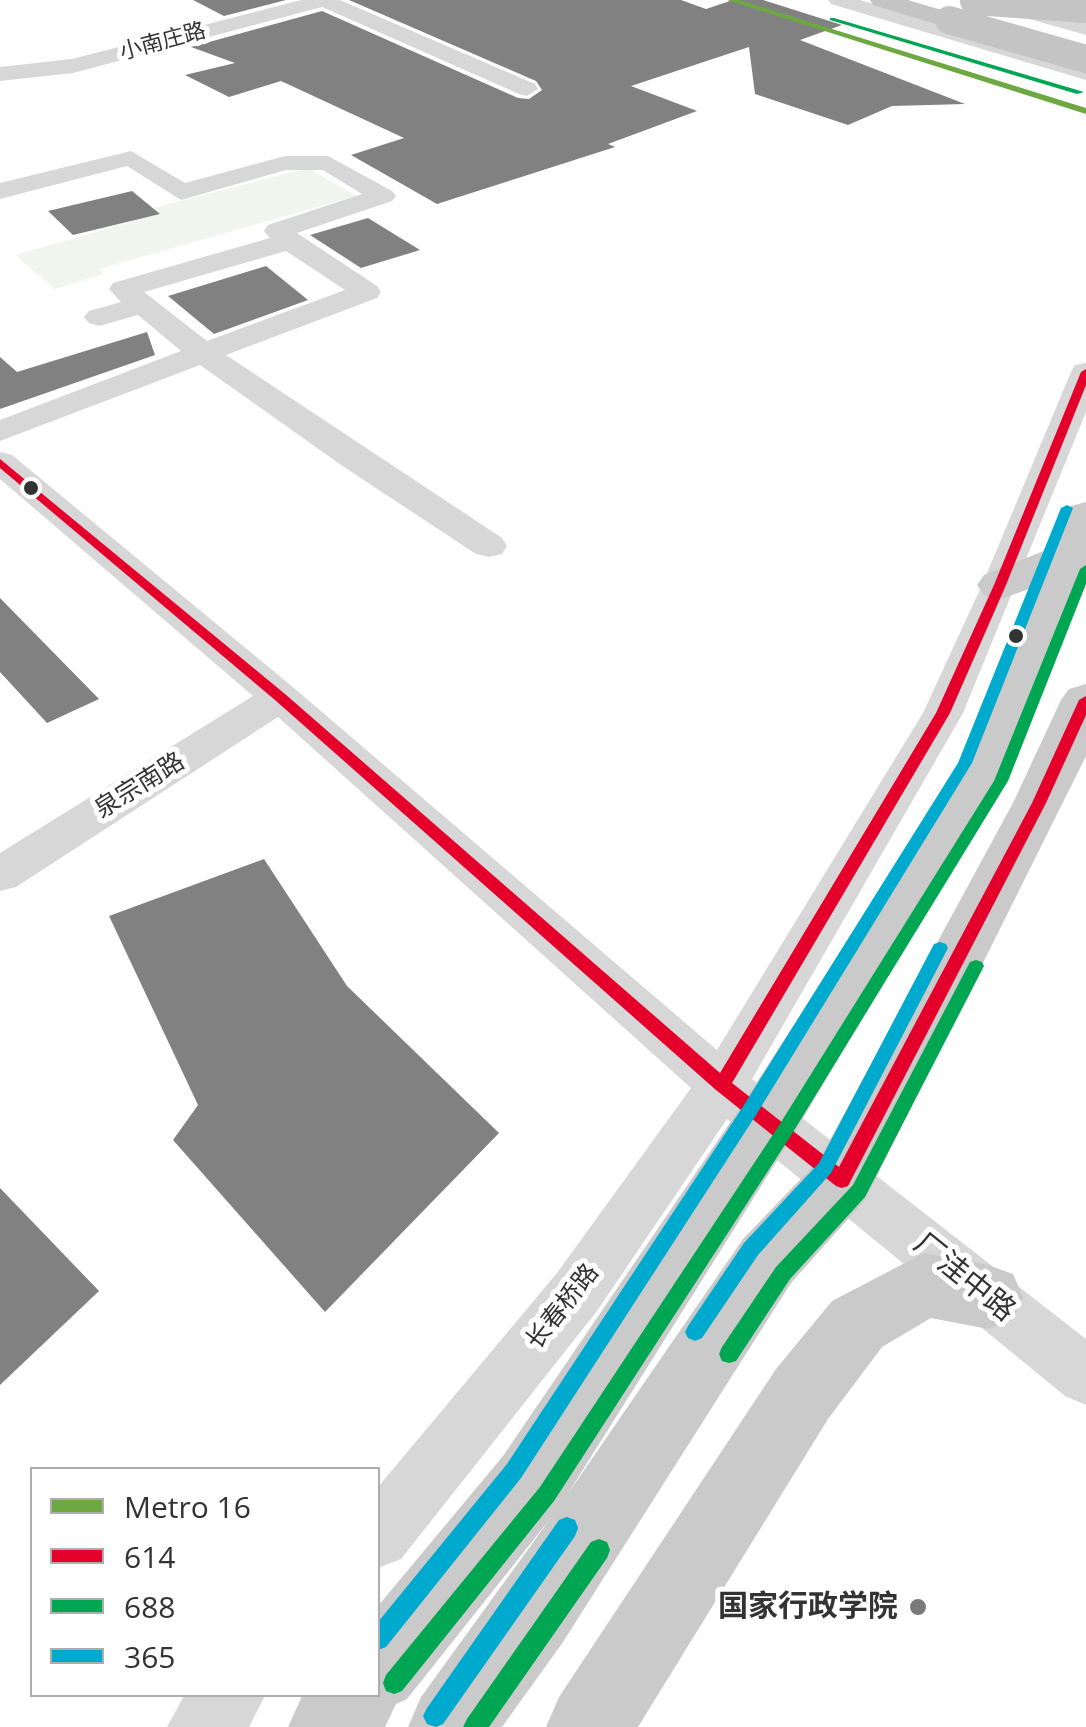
<!DOCTYPE html>
<html>
<head>
<meta charset="utf-8">
<style>
  body { margin:0 }
  #map { position:relative; width:1086px; height:1727px; overflow:hidden; background:#fff; font-family:"Open Sans",sans-serif }
  canvas { display:block }
  .legend { position:absolute; left:30px; top:1467px; width:350px; height:230px; box-sizing:border-box; background:#fff; border:2px solid #adadad; margin:0; padding:12px 18px; list-style:none; font-size:30px; color:#333 }
  .legend li { display:flex; align-items:center; gap:20px; height:50px }
  .legend b { width:50px; border:2px solid #adadad }
</style>
</head>
<body>
<div id="map">
<canvas width="1086" height="1727"></canvas>
<ul class="legend">
<li><b style="height:12px;background:#6da843"></b>Metro 16</li>
<li><b style="height:12px;background:#e4002b"></b>614</li>
<li><b style="height:12px;background:#00a651"></b>688</li>
<li><b style="height:12px;background:#00a9ce"></b>365</li>
</ul>
</div>
<script>
const c = document.querySelector('canvas').getContext('2d');
c.lineJoin = 'round';
function fillPath(path, color) {
  c.fillStyle = color;
  c.fill(path, 'evenodd');
}
function trace(path, color, width, dash) {
  c.strokeStyle = color;
  c.lineWidth = width;
  c.lineCap = dash ? 'butt' : 'round';
  c.setLineDash(dash || []);
  c.stroke(path);
}
function drawText(font, color, halo, rows, align = 'center') {
  c.font = font + ' "Open Sans","Noto Sans SC",sans-serif';
  c.lineWidth = 10;
  c.setLineDash([]);
  c.textBaseline = 'middle';
  c.strokeStyle = halo;
  c.fillStyle = color;
  for (const [text, x, y, turn = 0] of rows) {
    c.save();
    c.translate(x, y);
    c.rotate((+turn || 0) * Math.PI / 180);
    c.textAlign = isNaN(turn) ? turn : align;
    if (halo) c.strokeText(text, 0, 0);
    c.fillText(text, 0, 0);
    c.restore();
  }
}
fillPath(new Path2D(`
  M308 168 356 196 99 269 104 274 55 289 15 255 159 214 153 208Z`), '#f1f5ed');
fillPath(new Path2D(`
  M193 0H286L224 16Z
  M349 0H681L706 9 733 0H763L842 25 800 40 965 104 892 106 848 125 755 94 749 47 631 86 697 111 608 144 615 147 437 204 351 155 404 138 281 81 229 97 185 75 235 63 191 47 322 11 518 98 529 99 542 90 536 81Z
  M132 191 160 214 73 235 48 211Z
  M368 218 420 250 361 268 310 235Z
  M266 266 308 300 214 334 168 296Z
  M147 332 155 355 0 409V357L17 372Z
  M0 598 99 699 47 723 0 672Z
  M264 859 347 986 499 1133 325 1312 173 1140 198 1105 109 916Z
  M0 1188 99 1291 0 1385Z`), '#818181');
fillPath(new Path2D(`
  M301 0H340L535 84 538 89 527 96 519 94 322 7 73 73 0 81V67L72 59Z
  M828 0H860L1086 66V80L831 4Z
  M1005 0 1086 22V35L994 9 991 5 994 1Z
  M131 151 185 183 285 156H328L392 191 396 196 392 201 297 233 377 286 381 292 377 298 226 355 502 538 507 546 502 554 489 557 476 554 344 467 200 365 0 441V420L181 351 138 315 99 326 89 323 84 317 89 311 121 302 109 289 113 283 270 238 264 231 268 225 362 194 323 170H286L181 200 127 166 0 199V183ZM286 251 345 290 207 341 144 292Z
  M1086 363V412L963 713 752 1079 1086 1339V1405L1065 1396 727 1119 597 1311 401 1559 378 1568V1487L557 1273 691 1088 278 717 16 887 0 891V853L253 696 0 479V452L12 455 294 688 717 1050 923 713 982 585 1071 372 1075 365Z
  M185 1694H266L249 1727H167Z`), '#d7d7d7');
fillPath(new Path2D(`
  M1086 502V571L1009 772 790 1140 567 1495 743 1239 819 1160 1013 803 1061 700 1069 689 1086 684V756L865 1200 791 1283 563 1642 502 1727H408L421 1697 550 1519 407 1699 396 1704 385 1727H288L303 1694H378V1606L503 1456 744 1102 958 770 1035 587 1000 599 984 595 977 585 984 575 1051 548 1071 506Z
  M924 1253 988 1265 1013 1274 1023 1297 1013 1320 988 1329 931 1318 882 1347 828 1419 638 1727H546L559 1697 776 1369 832 1301Z`), '#cacaca');
fillPath(new Path2D(`
  M870 0H908L958 15 962 20 949 28 873 5Z`), '#c4c4c4');
trace(new Path2D(`
  M974 1 1086 9
  M949 20 1086 59`), '#c4c4c4', 28);
fillPath(new Path2D(`
  M1086 369V385L1006 585 950 713 732 1083 839 1167 1032 803 1079 700 1086 696V715L1046 803 848 1186 842 1188 836 1186 716 1090 275 700 0 468V459L285 694 720 1073 936 713 994 585 1081 372Z`), '#e4002b');
fillPath(new Path2D(`
  M830 18H834L1084 92 1077 94 830 20Z
  M1086 565V584L1008 781 790 1137 554 1501 402 1691 394 1694 386 1691 383 1683 386 1675 540 1487 778 1127 994 781 1080 569Z
  M976 960 982 962 984 966 865 1197 790 1279 736 1361 729 1363 722 1361 719 1354 722 1347 776 1267 853 1185 970 962Z
  M599 1539 607 1542 610 1550 607 1558 489 1727H463L467 1719 591 1542Z`), '#00a651');
fillPath(new Path2D(`
  M1067 505 1073 508 972 763 756 1115 521 1478 386 1647 378 1650V1622L507 1464 744 1105 958 763 1061 508Z
  M940 942 946 944 948 948 831 1173 758 1255 702 1338 695 1341 688 1338 685 1332 688 1326 744 1243 819 1163 934 944Z
  M567 1517 575 1520 578 1528 575 1536 443 1724 436 1727 427 1724 423 1716 427 1708 559 1520Z`), '#00a9ce');
fillPath(new Path2D(`
  M727 0H739L1086 108V114Z`), '#6da843');
for (const [x, y, r, color] of [
  [31,488,9,"#333"],
  [1016,636,9,"#333"],
  [918,1607,10,"#7a7a7a"]
]) {
  const dot = new Path2D();
  dot.arc(x, y, r, 0, 2 * Math.PI);
  c.fillStyle = color;
  c.fill(dot);
  trace(dot, '#fff', 4);
}
drawText('22px', '#333', '#fff', [
  ["小南庄路",163,42,-15]
]);
drawText('25px', '#333', '#fff', [
  ["泉宗南路",140,786,-32],
  ["长春桥路",563,1307,-52]
]);
drawText('30px', '#333', '#fff', [
  ["厂洼中路",964,1278,39]
]);
drawText('bold 30px', '#333', '#fff', [
  ["国家行政学院",898,1607]
], 'right');
</script>
</body>
</html>
